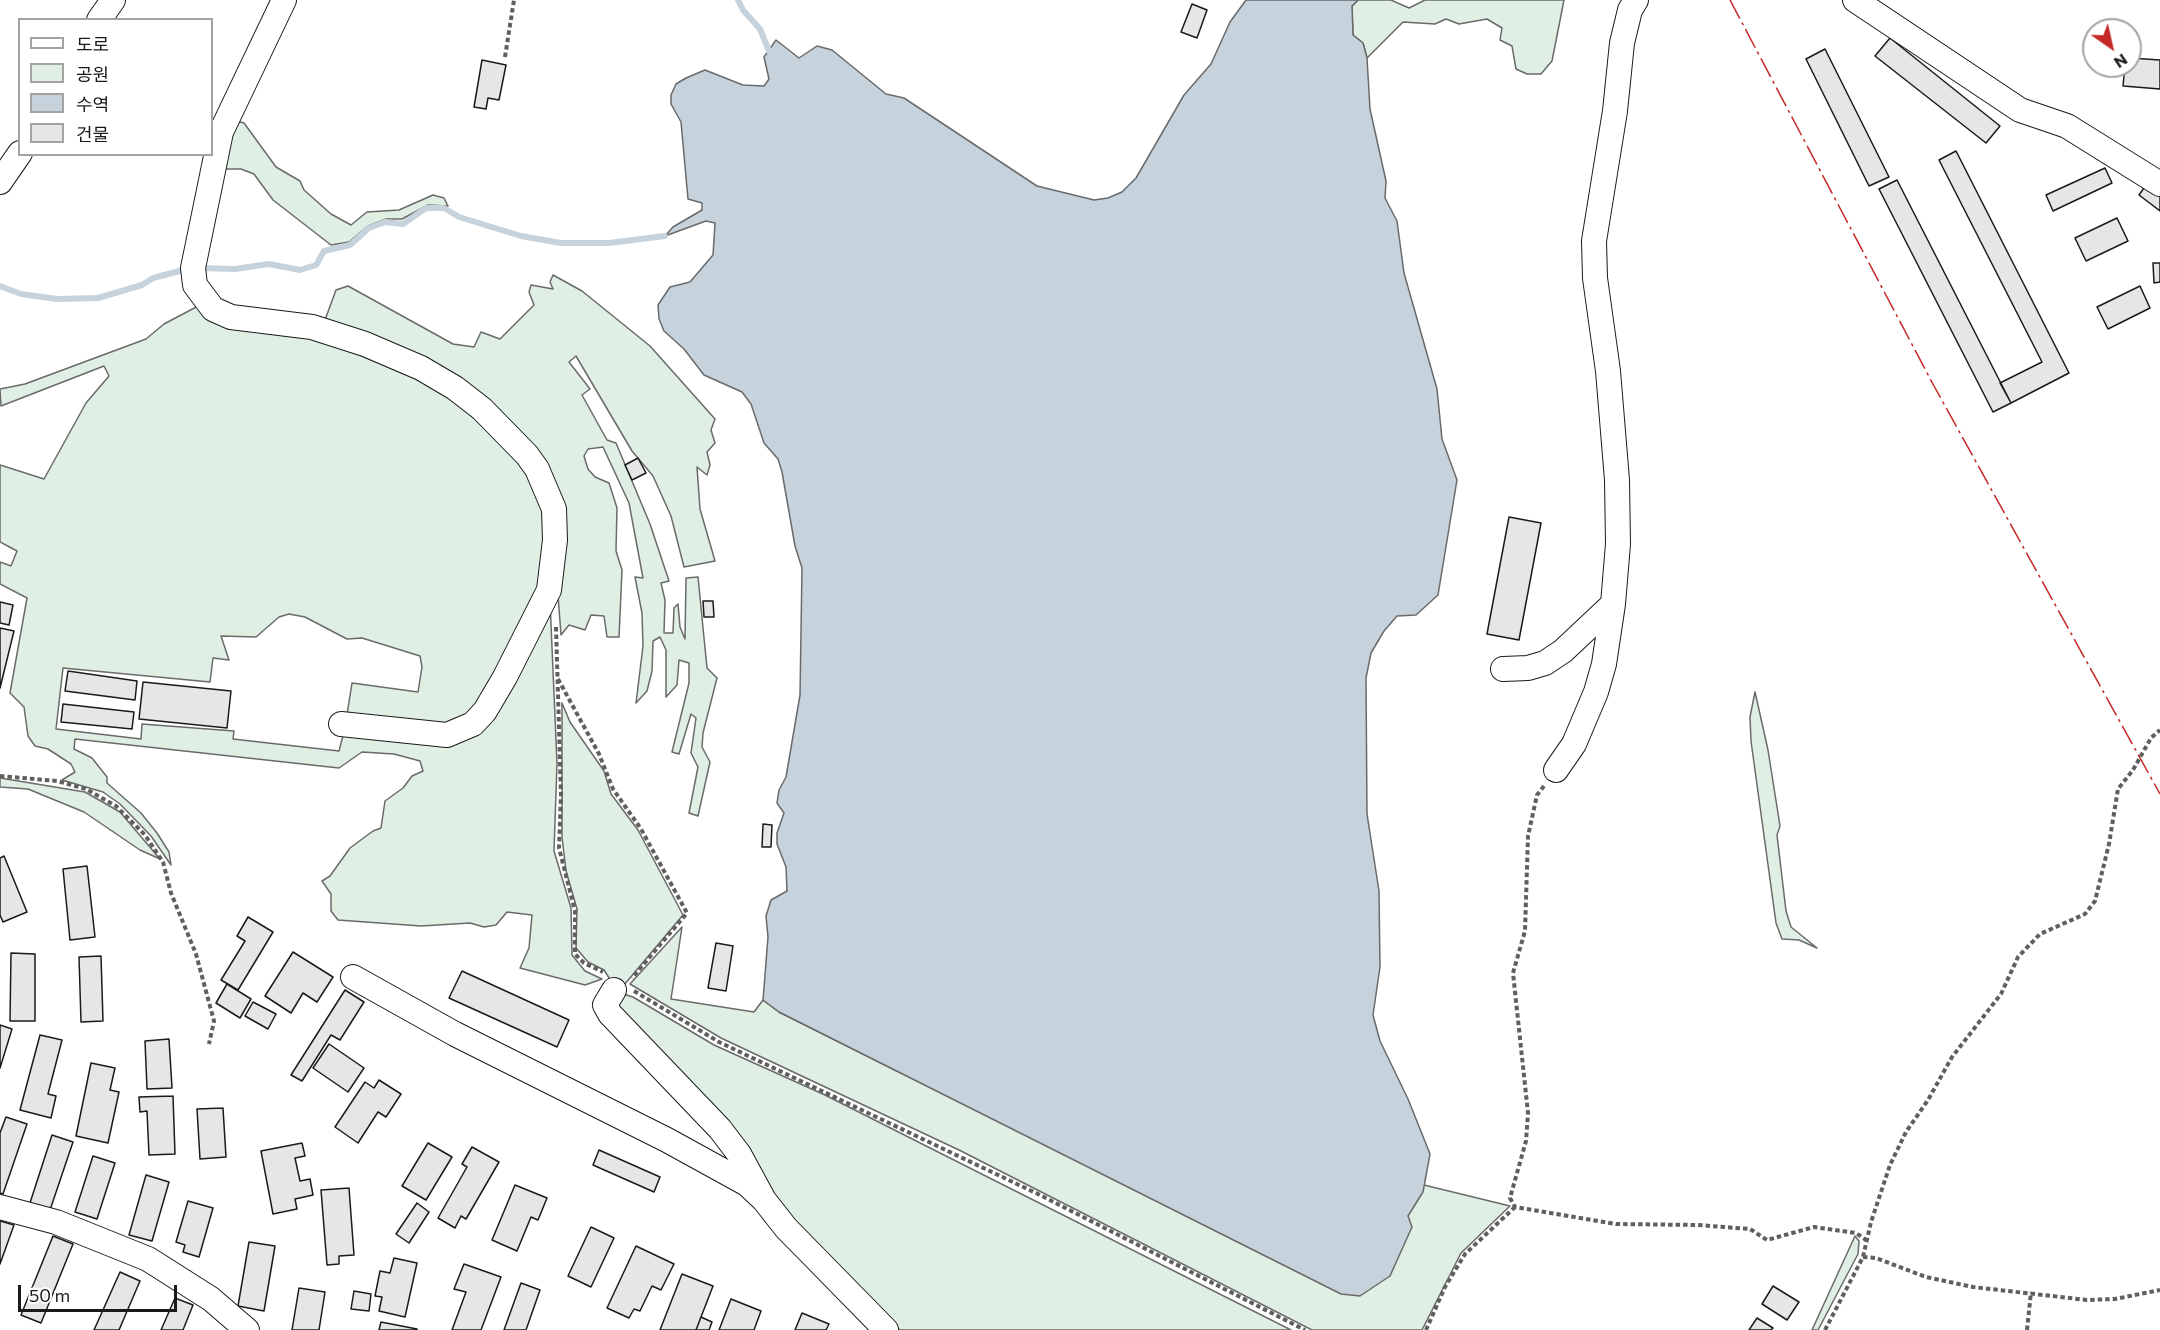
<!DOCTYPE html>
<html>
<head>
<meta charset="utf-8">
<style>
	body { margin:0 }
	#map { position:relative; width:2160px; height:1330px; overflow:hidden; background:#fff; font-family:Commissioner,"Noto Sans KR",sans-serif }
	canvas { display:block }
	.legend { position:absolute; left:18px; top:18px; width:195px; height:138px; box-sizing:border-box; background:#fff; border:2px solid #a3a3a3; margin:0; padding:8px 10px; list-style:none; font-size:18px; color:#1a1a1a }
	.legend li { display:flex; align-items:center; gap:12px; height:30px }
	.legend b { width:30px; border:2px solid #a3a3a3 }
	.north { position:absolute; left:2082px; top:18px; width:60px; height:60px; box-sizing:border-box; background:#fff; border:2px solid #a3a3a3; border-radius:50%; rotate:146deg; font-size:16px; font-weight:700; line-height:24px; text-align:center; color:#1a1a1a }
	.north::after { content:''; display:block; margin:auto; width:21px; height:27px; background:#c62828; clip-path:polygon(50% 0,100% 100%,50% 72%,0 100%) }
	.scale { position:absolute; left:18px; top:1285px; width:159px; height:27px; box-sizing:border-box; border:3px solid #1a1a1a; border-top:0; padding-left:8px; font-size:18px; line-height:21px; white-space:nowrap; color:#1a1a1a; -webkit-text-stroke:4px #fff; paint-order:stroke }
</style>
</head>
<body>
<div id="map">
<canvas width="2160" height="1330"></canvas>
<ul class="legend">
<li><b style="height:8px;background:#fff"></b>도로</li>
<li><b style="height:16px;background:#e0efe3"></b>공원</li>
<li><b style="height:16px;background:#c6d2dc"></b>수역</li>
<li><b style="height:16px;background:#e6e6e6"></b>건물</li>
</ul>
<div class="north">N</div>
<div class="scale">50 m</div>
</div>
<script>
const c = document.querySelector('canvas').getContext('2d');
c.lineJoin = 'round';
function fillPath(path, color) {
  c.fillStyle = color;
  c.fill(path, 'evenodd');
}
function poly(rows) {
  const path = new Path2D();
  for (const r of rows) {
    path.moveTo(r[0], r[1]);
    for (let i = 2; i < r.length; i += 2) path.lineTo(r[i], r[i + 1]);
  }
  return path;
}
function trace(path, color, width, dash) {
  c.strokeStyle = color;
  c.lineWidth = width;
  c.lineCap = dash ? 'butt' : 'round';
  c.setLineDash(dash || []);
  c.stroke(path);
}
const green = poly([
	[1358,0,1391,0,1409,8,1425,0,1564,0,1552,61,1541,74,1527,74,1516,69,1512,46,1500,40,1502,28,1487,19,1459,24,1446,19,1435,24,1403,22,1367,58,1363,43,1353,35,1352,6,1358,0],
	[236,121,244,123,276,167,300,181,304,190,331,214,351,225,367,212,399,210,433,195,444,198,448,206,428,205,402,219,386,219,368,226,349,242,331,245,273,200,254,174,241,169,224,169,236,121],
	[553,275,582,291,650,346,715,419,711,430,715,443,707,452,710,465,707,475,697,467,700,509,715,561,684,567,671,516,653,476,632,451,576,356,569,362,590,389,582,395,607,440,616,443,650,524,669,581,661,583,665,600,664,633,673,633,674,608,678,604,680,627,685,639,686,578,698,577,707,668,717,678,703,733,702,747,710,762,698,816,689,813,698,767,691,753,696,718,691,714,679,754,672,752,689,683,689,663,679,660,677,685,666,697,666,650,660,637,653,641,652,671,647,691,636,703,643,646,642,613,635,577,643,578,629,503,603,447,588,449,584,456,588,469,595,477,609,483,617,508,616,551,622,570,619,637,607,637,604,616,591,615,585,630,569,625,561,635,556,568,558,520,500,420,322,328,336,290,348,286,453,344,474,347,481,332,500,339,534,305,529,292,531,285,553,289,550,282,553,275],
	[202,304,230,319,304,336,348,350,435,387,484,417,527,468,544,506,548,547,536,603,522,640,483,707,457,727,443,730,346,721,352,683,418,692,422,667,420,656,362,638,347,639,305,617,289,614,279,617,256,637,221,636,229,660,213,658,210,682,63,668,56,729,141,739,142,724,234,731,233,739,339,751,345,728,454,741,474,732,483,724,534,636,550,601,557,763,554,851,571,908,572,955,585,971,602,979,585,985,520,968,529,948,532,915,507,912,496,925,484,927,470,923,421,926,338,920,331,911,331,894,322,881,330,876,350,848,373,831,381,828,385,801,403,788,412,776,423,771,420,761,394,754,362,752,339,768,75,739,74,749,92,758,107,777,107,783,141,813,157,833,169,852,171,865,151,836,120,804,103,792,62,780,75,772,71,764,48,749,35,746,28,736,24,707,10,693,27,598,0,584,0,562,11,566,17,551,0,542,0,465,44,479,86,403,109,376,104,366,1,406,0,389,25,384,146,339,164,324,202,304],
	[1755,692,1768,750,1780,826,1777,835,1786,911,1791,927,1817,948,1799,940,1782,939,1776,923,1751,741,1750,717,1755,692],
	[562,703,570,722,604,771,611,794,638,830,683,915,624,985,615,987,604,970,588,962,576,948,577,909,566,871,562,837,562,703],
	[0,778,85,792,120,812,160,859,140,850,84,812,28,789,0,787,0,778],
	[682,927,671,999,754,1012,763,1000,779,1012,901,1073,1390,1276,1407,1216,1424,1185,1510,1206,1461,1253,1422,1330,1312,1330,959,1150,721,1038,630,984,682,927],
	[623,994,633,997,714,1045,825,1095,1291,1330,900,1330,858,1296,626,1026,616,998,623,994],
	[1855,1236,1859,1241,1858,1254,1818,1330,1812,1330,1855,1236]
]);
const water = poly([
	[1246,0,1358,0,1352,6,1353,35,1363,43,1367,58,1370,109,1386,181,1385,198,1397,221,1404,273,1437,389,1442,439,1457,480,1438,595,1416,615,1397,616,1384,631,1371,653,1366,678,1367,814,1379,891,1380,967,1373,1015,1380,1041,1408,1099,1430,1154,1423,1192,1408,1216,1412,1227,1390,1276,1360,1296,1341,1294,779,1012,763,1000,768,937,766,916,771,900,787,891,786,867,777,844,777,833,784,813,777,803,779,790,786,777,800,695,802,568,795,546,782,472,778,459,764,443,751,404,742,392,704,375,684,349,664,331,659,319,658,305,670,287,690,282,713,255,715,223,706,221,665,236,673,227,702,210,702,203,688,199,681,122,671,104,671,95,676,84,686,78,705,70,743,85,764,86,769,79,764,57,776,40,799,58,817,46,832,50,886,94,904,98,1037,186,1094,200,1108,198,1122,192,1136,178,1184,95,1211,64,1230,22,1246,0]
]);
const stream = poly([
	[738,0,743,10,760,29,769,51],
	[197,268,235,269,269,264,300,270,316,265,324,251,350,245,369,228,385,222,403,224,426,208,444,208,459,217,521,236,561,243,609,243,665,236],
	[0,286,21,294,57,299,98,298,142,285,153,278,187,269]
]);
const building = poly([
	[1192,4,1207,10,1197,38,1181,32,1192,4],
	[1890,38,2000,126,1986,143,1875,56,1890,38],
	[1825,49,1889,177,1869,186,1806,59,1825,49],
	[2130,58,2160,60,2160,89,2123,86,2125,66,2130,66,2130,58],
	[482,60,506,65,499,100,488,98,486,109,474,107,482,60],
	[1956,151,2069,373,2011,403,2000,383,2042,362,1939,160,1956,151],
	[2105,168,2112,183,2053,211,2046,195,2105,168],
	[1897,180,2011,403,1993,412,1879,189,1897,180],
	[2146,185,2160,196,2160,211,2139,195,2146,185],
	[2117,218,2128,241,2086,261,2075,238,2117,218],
	[2153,263,2160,263,2160,282,2154,283,2153,263],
	[2140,286,2150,308,2108,329,2097,307,2140,286],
	[638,458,646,473,632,480,625,465,638,458],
	[1509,517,1541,523,1519,640,1487,634,1509,517],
	[703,601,713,601,714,617,704,617,703,601],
	[0,602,13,605,9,625,0,623,0,602],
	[0,628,14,631,0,688,0,628],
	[68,671,137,681,135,700,65,691,68,671],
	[143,682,231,691,227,728,139,719,143,682],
	[63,704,134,712,132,729,61,722,63,704],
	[763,824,772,825,771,847,762,847,763,824],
	[4,856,27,912,3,922,0,915,0,858,4,856],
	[87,866,95,937,70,940,63,869,87,866],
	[248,917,273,932,238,990,221,980,245,941,237,936,248,917],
	[716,943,733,946,726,991,708,988,716,943],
	[293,952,333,977,317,1002,303,993,291,1013,265,996,293,952],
	[11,953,35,954,35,1021,10,1021,11,953],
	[101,956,103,1021,81,1022,79,957,101,956],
	[462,971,569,1020,557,1047,449,998,462,971],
	[227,984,251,999,240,1018,216,1003,227,984],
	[345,990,364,1002,340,1040,331,1035,302,1081,291,1075,345,990],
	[253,1002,276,1014,268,1029,245,1016,253,1002],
	[0,1025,12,1029,0,1068,0,1025],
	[40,1035,62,1040,48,1094,56,1096,51,1118,20,1110,40,1035],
	[169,1039,172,1088,147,1089,145,1041,169,1039],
	[329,1044,364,1068,348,1092,313,1068,329,1044],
	[91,1063,115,1068,110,1090,119,1092,108,1143,76,1136,91,1063],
	[379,1080,401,1094,386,1117,378,1112,358,1143,335,1127,365,1082,374,1088,379,1080],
	[173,1096,175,1154,149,1155,147,1111,140,1112,139,1097,173,1096],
	[223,1108,226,1157,200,1159,197,1109,223,1108],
	[6,1117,27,1124,3,1194,0,1193,0,1133,6,1117],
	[52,1135,73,1142,49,1213,29,1206,52,1135],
	[302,1143,305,1156,295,1158,300,1181,310,1179,313,1195,295,1199,297,1209,273,1214,261,1151,302,1143],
	[428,1143,452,1157,426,1200,402,1186,428,1143],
	[472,1147,499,1162,466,1219,461,1216,455,1228,438,1218,467,1167,462,1164,472,1147],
	[599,1150,660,1177,654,1192,593,1165,599,1150],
	[93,1156,115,1163,97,1219,75,1212,93,1156],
	[146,1175,169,1182,152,1241,129,1235,146,1175],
	[515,1185,547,1198,538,1220,531,1217,517,1251,492,1240,515,1185],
	[349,1188,354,1255,339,1256,339,1264,327,1265,321,1190,349,1188],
	[188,1201,213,1208,199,1257,183,1252,185,1245,176,1242,188,1201],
	[417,1203,429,1212,409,1243,396,1234,417,1203],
	[0,1221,14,1225,0,1264,0,1221],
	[591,1227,614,1238,591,1287,568,1276,591,1227],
	[53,1236,73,1244,41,1323,21,1315,53,1236],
	[249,1242,275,1246,264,1311,238,1306,249,1242],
	[636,1246,674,1264,661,1290,652,1286,640,1311,634,1309,629,1318,607,1308,636,1246],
	[394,1258,417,1263,405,1317,379,1311,382,1297,375,1296,380,1271,390,1273,394,1258],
	[464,1264,501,1277,481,1330,452,1330,466,1292,454,1289,464,1264],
	[120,1272,140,1281,119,1330,94,1330,120,1272],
	[682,1274,713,1286,696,1330,660,1330,682,1274],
	[521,1283,540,1290,526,1330,504,1330,521,1283],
	[1773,1286,1799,1302,1787,1320,1762,1304,1773,1286],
	[299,1288,325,1292,319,1330,292,1330,299,1288],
	[354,1291,371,1294,369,1311,351,1309,354,1291],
	[175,1298,193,1305,183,1330,161,1330,175,1298],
	[731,1299,761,1311,754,1330,719,1330,731,1299],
	[802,1313,829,1324,826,1330,795,1330,802,1313],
	[701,1317,712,1322,709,1330,696,1330,701,1317],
	[1757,1318,1773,1328,1771,1330,1749,1330,1757,1318],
	[381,1322,417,1329,417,1330,379,1330,381,1322]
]);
const path = poly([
	[505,57,514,0],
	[556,627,561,795,559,848,575,911,575,954,584,963,603,972],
	[558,679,599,754,613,789,641,829,687,913,632,978],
	[0,776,57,781,86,789,116,806,145,835,163,862,171,893,196,954,214,1021,209,1044],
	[1544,786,1537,795,1528,836,1525,931,1513,973,1528,1113,1526,1141,1510,1198,1515,1207,1616,1224,1698,1225,1750,1229,1767,1240,1814,1227,1856,1233,1866,1240],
	[634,991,719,1042,1038,1194,1305,1330],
	[1863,1257,1876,1258,1926,1277,1973,1287,2087,1300,2115,1299,2160,1290],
	[1426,1330,1445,1287,1465,1254,1515,1207],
	[1825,1330,1863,1257,1871,1222,1890,1165,1906,1132,1928,1100,1952,1057,2001,994,2018,957,2040,934,2085,914,2095,901,2109,844,2118,789,2133,770,2151,738,2160,730],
	[2027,1330,2031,1292]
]);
const minor = poly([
	[284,0,221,132,193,268,195,285,213,309,231,317,312,327,365,344,421,368,455,388,482,409,527,455,537,469,554,509,555,540,549,590,505,677,485,711,473,724,447,735,341,724],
	[1855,0,2020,110,2067,126,2160,184],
	[99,20,113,0],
	[0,182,20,153],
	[1503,669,1528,668,1545,663,1563,651,1613,604],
	[1556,770,1574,744,1596,692,1604,664,1613,604,1618,544,1617,480,1608,371,1595,278,1594,241,1615,111,1622,43,1630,10,1636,0],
	[353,977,455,1034,667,1140,747,1184,764,1200],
	[614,990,605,1005,610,1014,720,1129,739,1154,764,1200,786,1228,886,1330],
	[0,1207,56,1222,148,1259,211,1299,247,1330]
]);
const power = poly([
	[1730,0,1934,386,2160,794]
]);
fillPath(green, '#e0efe3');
trace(green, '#6a6a6a', 1.5);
fillPath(water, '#c6d2dc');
trace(water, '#6a6a6a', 1.5);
trace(stream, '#c6d2dc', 6);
fillPath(building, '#e6e6e6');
trace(building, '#1a1a1a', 1.5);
trace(minor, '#1a1a1a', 26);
trace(path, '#5f5f5f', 4, [4.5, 3]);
trace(minor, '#fff', 24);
trace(power, '#c62828', 1.5, [21, 4.5, 3, 4.5]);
</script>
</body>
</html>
